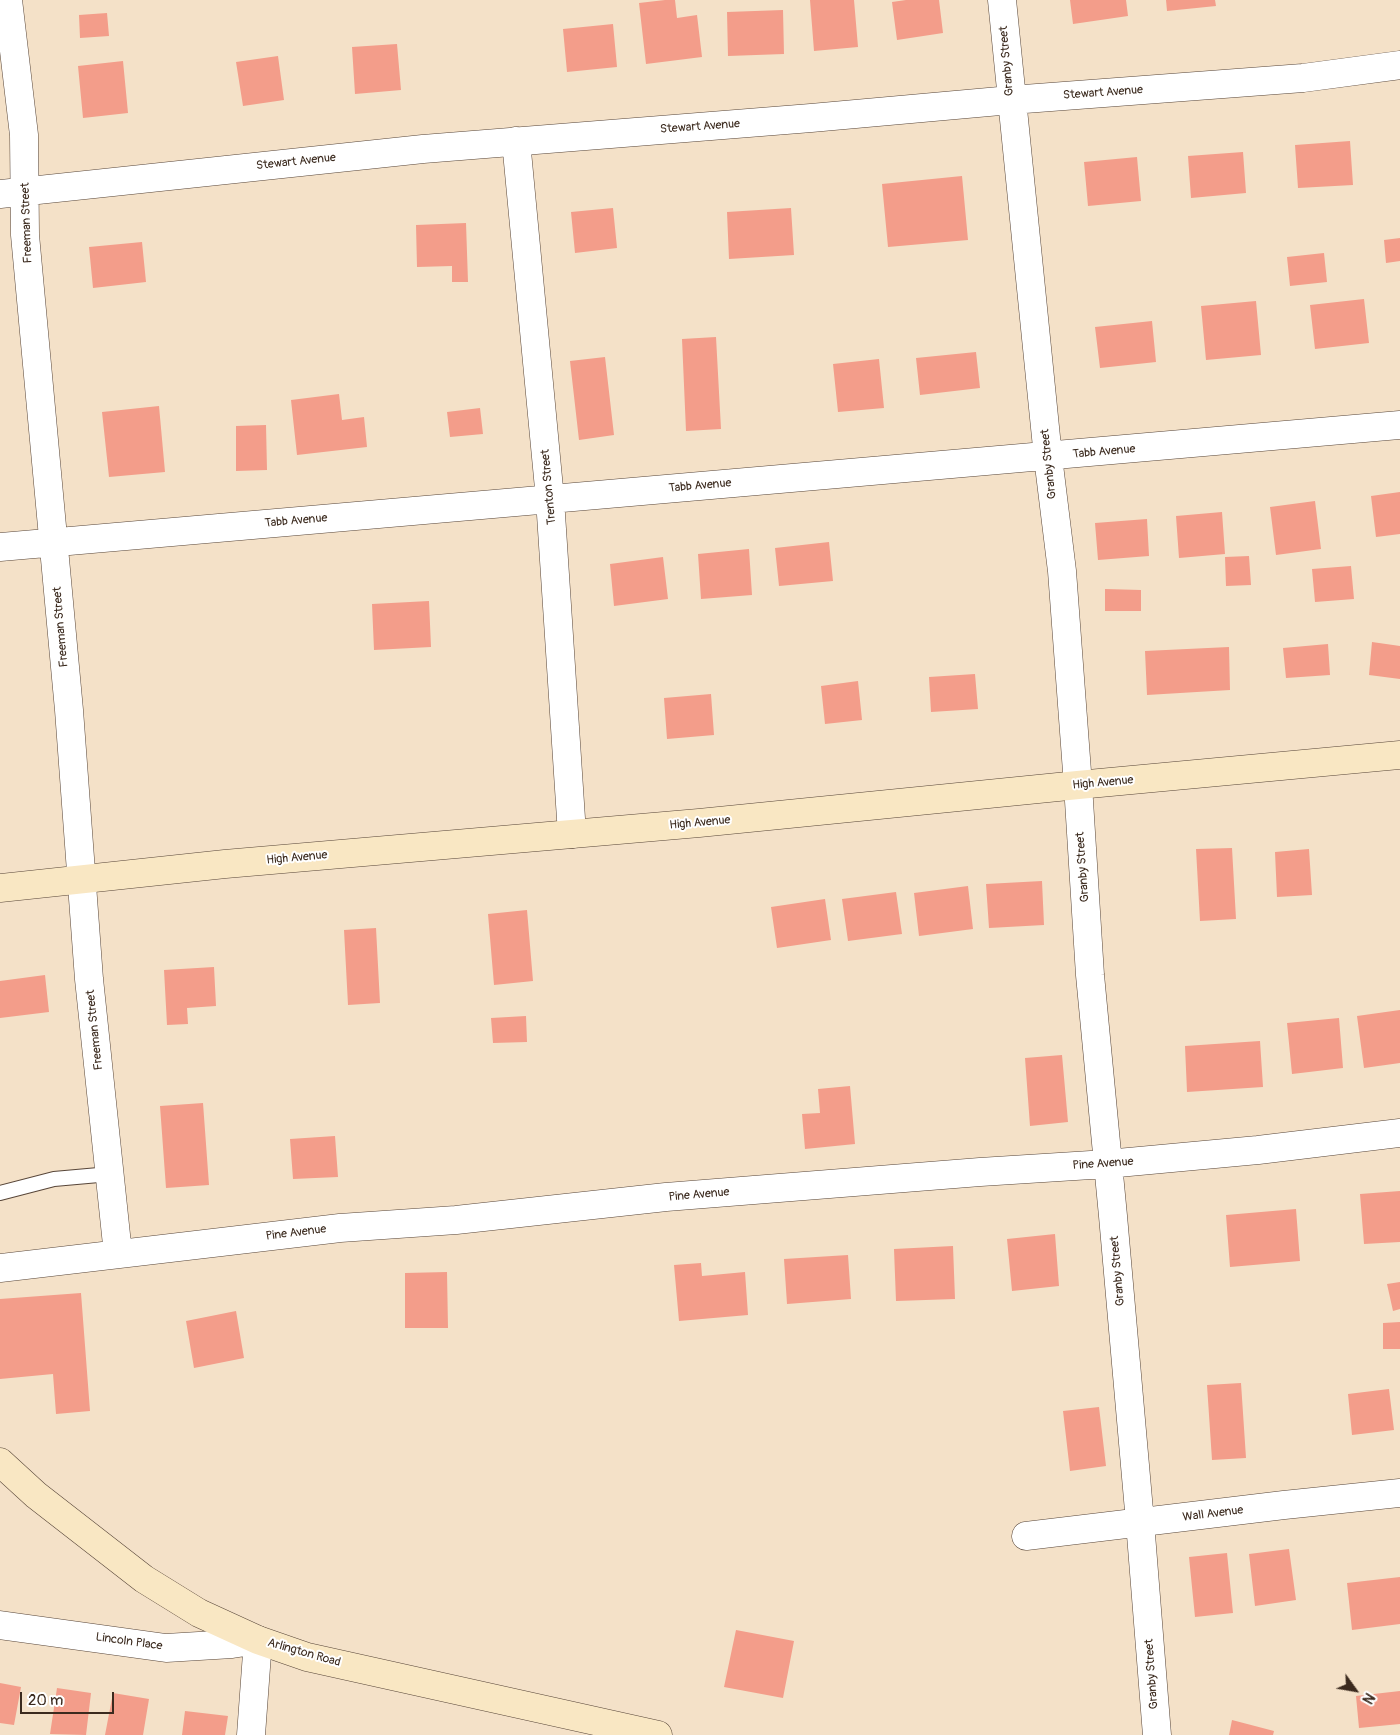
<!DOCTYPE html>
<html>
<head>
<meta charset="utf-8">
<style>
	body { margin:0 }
	#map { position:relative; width:1400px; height:1735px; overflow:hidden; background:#f4e1c8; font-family:Pangolin,sans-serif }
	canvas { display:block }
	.north { position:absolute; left:1330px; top:1665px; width:50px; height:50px; -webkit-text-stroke:4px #fff; paint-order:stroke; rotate:122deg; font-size:14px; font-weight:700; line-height:20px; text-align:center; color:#3b2a1e }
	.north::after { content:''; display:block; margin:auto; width:18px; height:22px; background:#3b2a1e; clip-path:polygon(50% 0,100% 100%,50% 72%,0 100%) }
	.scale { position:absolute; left:20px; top:1692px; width:94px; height:22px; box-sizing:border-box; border:2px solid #3b2a1e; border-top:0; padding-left:6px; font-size:15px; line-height:18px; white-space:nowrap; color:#3b2a1e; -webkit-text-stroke:4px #fff; paint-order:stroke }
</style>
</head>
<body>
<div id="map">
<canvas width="1400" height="1735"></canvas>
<div class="north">N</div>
<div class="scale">20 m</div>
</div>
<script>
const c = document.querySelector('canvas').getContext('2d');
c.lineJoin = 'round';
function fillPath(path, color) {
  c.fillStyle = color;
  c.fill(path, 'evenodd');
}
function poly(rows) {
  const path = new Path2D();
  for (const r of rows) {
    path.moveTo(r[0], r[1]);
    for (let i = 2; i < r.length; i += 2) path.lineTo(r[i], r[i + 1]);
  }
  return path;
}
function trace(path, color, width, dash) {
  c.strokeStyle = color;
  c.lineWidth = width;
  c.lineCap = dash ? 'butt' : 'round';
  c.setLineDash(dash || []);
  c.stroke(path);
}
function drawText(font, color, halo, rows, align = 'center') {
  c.font = font + ' Pangolin,sans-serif';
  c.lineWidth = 4;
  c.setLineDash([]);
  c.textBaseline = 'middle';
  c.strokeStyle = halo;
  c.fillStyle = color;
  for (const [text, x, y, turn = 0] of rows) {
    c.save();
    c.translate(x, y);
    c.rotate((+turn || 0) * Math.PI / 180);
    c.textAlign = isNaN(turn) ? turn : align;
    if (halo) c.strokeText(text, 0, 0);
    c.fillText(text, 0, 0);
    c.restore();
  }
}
const building = poly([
	[665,0,675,0,677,18,697,15,702,57,646,64,639,3],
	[810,0,854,0,858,47,814,51],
	[906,0,939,0,943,33,897,40,892,2],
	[1070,0,1126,0,1128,16,1073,24],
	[1166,0,1215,0,1216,6,1167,11],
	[783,10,784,54,728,56,727,12],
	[107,13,109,36,80,38,79,15],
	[613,24,617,67,567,72,563,29],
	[397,44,401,90,355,94,352,47],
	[278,56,284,100,243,106,236,62],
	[123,61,128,113,83,118,78,66],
	[1350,141,1353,185,1298,188,1295,145],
	[1243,152,1246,193,1191,198,1188,156],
	[1137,157,1141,201,1088,206,1084,162],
	[962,176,968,240,888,247,882,184],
	[613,208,617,248,575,253,571,212],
	[791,208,794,255,729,259,727,212],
	[466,223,468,282,452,282,452,266,417,267,416,225],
	[1400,238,1400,261,1386,263,1384,240],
	[142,242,146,282,93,288,89,247],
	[1324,253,1327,282,1290,286,1287,257],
	[1364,299,1369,343,1315,349,1310,305],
	[1256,301,1261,355,1206,360,1201,306],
	[1152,321,1156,362,1100,368,1095,327],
	[716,337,721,429,686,431,682,339],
	[976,352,980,388,920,395,916,358],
	[605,357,614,435,579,440,570,361],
	[879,359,884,408,838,412,833,364],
	[339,394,342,420,364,417,367,447,297,455,291,400],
	[159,406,165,472,109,477,102,412],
	[480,408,483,434,450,437,447,412],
	[266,425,267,470,236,471,236,426],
	[1400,492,1400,534,1376,537,1371,496],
	[1315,501,1321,549,1276,555,1270,507],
	[1222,512,1225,554,1179,558,1176,516],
	[1147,519,1149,556,1098,560,1095,523],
	[829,542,833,581,779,586,775,548],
	[749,549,752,595,701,599,698,554],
	[1249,556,1251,585,1226,586,1225,557],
	[663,557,668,599,614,606,610,564],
	[1351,566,1354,599,1315,602,1312,569],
	[1105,589,1141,590,1141,611,1105,611],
	[429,601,431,647,374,650,372,604],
	[1372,642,1400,646,1400,679,1369,675],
	[1328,644,1330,675,1286,678,1283,648],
	[1229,647,1230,690,1147,695,1145,651],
	[975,674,978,709,931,712,929,677],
	[858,681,862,720,825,724,821,686],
	[711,694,714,735,667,739,664,698],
	[1232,848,1236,919,1200,921,1196,849],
	[1309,849,1312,895,1277,897,1275,852],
	[1042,881,1044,925,989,928,986,884],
	[968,886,973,929,919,936,914,893],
	[896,892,902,934,848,941,842,899],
	[825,899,831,940,777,948,771,907],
	[527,910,533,981,494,985,488,914],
	[376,928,380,1003,348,1005,344,930],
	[214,967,216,1006,187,1008,188,1024,167,1025,164,970],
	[45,975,49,1012,0,1018,0,981],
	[1400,1010,1400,1063,1364,1068,1357,1016],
	[526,1016,527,1042,493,1043,491,1018],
	[1339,1018,1343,1068,1292,1074,1287,1023],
	[1260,1041,1263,1087,1187,1092,1185,1046],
	[1062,1055,1068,1122,1030,1126,1025,1058],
	[850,1086,855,1144,805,1149,802,1114,820,1113,818,1089],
	[203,1103,209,1185,166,1188,160,1106],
	[335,1136,338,1177,293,1179,290,1139],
	[1400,1191,1400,1242,1364,1244,1360,1194],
	[1296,1209,1300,1261,1230,1267,1226,1215],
	[1055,1234,1059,1286,1012,1291,1007,1239],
	[953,1246,955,1299,896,1301,894,1249],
	[848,1255,851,1299,787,1304,784,1259],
	[701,1263,702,1276,745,1272,748,1315,679,1321,674,1265],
	[447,1272,448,1328,405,1328,405,1273],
	[1400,1282,1400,1309,1393,1311,1387,1284],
	[81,1293,90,1411,56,1414,53,1374,0,1379,0,1299],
	[236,1311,244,1358,194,1368,186,1321],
	[1400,1322,1400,1349,1383,1349,1383,1323],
	[1241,1383,1246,1458,1212,1460,1207,1385],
	[1389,1389,1394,1430,1352,1435,1348,1394],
	[1099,1407,1106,1466,1070,1471,1063,1411],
	[1289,1549,1296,1600,1255,1606,1249,1554],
	[1227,1553,1233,1613,1195,1617,1189,1557],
	[1400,1577,1400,1624,1352,1630,1347,1583],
	[736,1630,794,1641,783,1698,724,1687],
	[0,1683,21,1687,14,1725,0,1723],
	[57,1688,91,1693,86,1735,50,1734],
	[1400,1691,1400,1724,1359,1728,1356,1696],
	[113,1693,149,1699,143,1735,105,1735],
	[185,1711,228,1716,225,1735,182,1735],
	[1232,1720,1274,1731,1273,1735,1229,1735]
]);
const lane = poly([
	[0,1193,54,1179,110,1174]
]);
const street = poly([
	[8,0,24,135,25,235,69,710,89,979,118,1254],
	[1002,0,1048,457,1062,571,1078,785,1090,975,1113,1216,1140,1522,1157,1735],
	[516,141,550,499,572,834],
	[0,194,423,149,811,118,1011,100,1303,78,1400,65],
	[0,547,1400,425],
	[0,1268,340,1228,456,1220,666,1197,980,1172,1107,1164,1258,1150,1400,1133],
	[1026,1536,1284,1505,1400,1493],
	[0,1625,166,1648,232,1644,258,1640,251,1735]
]);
const secondary = poly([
	[0,888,225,864,699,823,1078,785,1400,755],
	[0,1462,36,1495,144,1579,199,1613,258,1640,307,1657,658,1735]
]);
const streetNames = [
	["Granby Street",1007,61,-95],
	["Stewart Avenue",1103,93,-4],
	["Stewart Avenue",700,127,-4],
	["Stewart Avenue",296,162,-6],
	["Freeman Street",27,223,-92],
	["Tabb Avenue",1104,452,-5],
	["Granby Street",1049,464,-96],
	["Tabb Avenue",700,486,-5],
	["Trenton Street",549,487,-95],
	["Tabb Avenue",296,521,-5],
	["Freeman Street",61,627,-95],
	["High Avenue",1103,783,-5],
	["High Avenue",700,823,-5],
	["High Avenue",297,858,-5],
	["Granby Street",1083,867,-94],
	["Freeman Street",95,1030,-96],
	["Pine Avenue",1103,1164,-4],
	["Pine Avenue",699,1195,-5],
	["Pine Avenue",296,1233,-7],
	["Granby Street",1118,1271,-95],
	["Wall Avenue",1213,1514,-7],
	["Lincoln Place",129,1642,8],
	["Arlington Road",304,1653,16],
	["Granby Street",1152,1674,-94]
];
fillPath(building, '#f39d8a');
trace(lane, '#574538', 16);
trace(street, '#574538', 29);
trace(secondary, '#574538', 29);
trace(lane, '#fff', 14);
trace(street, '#fff', 28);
trace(secondary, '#f9e7c3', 28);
drawText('12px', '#3b2a1e', '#fff', streetNames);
</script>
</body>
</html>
